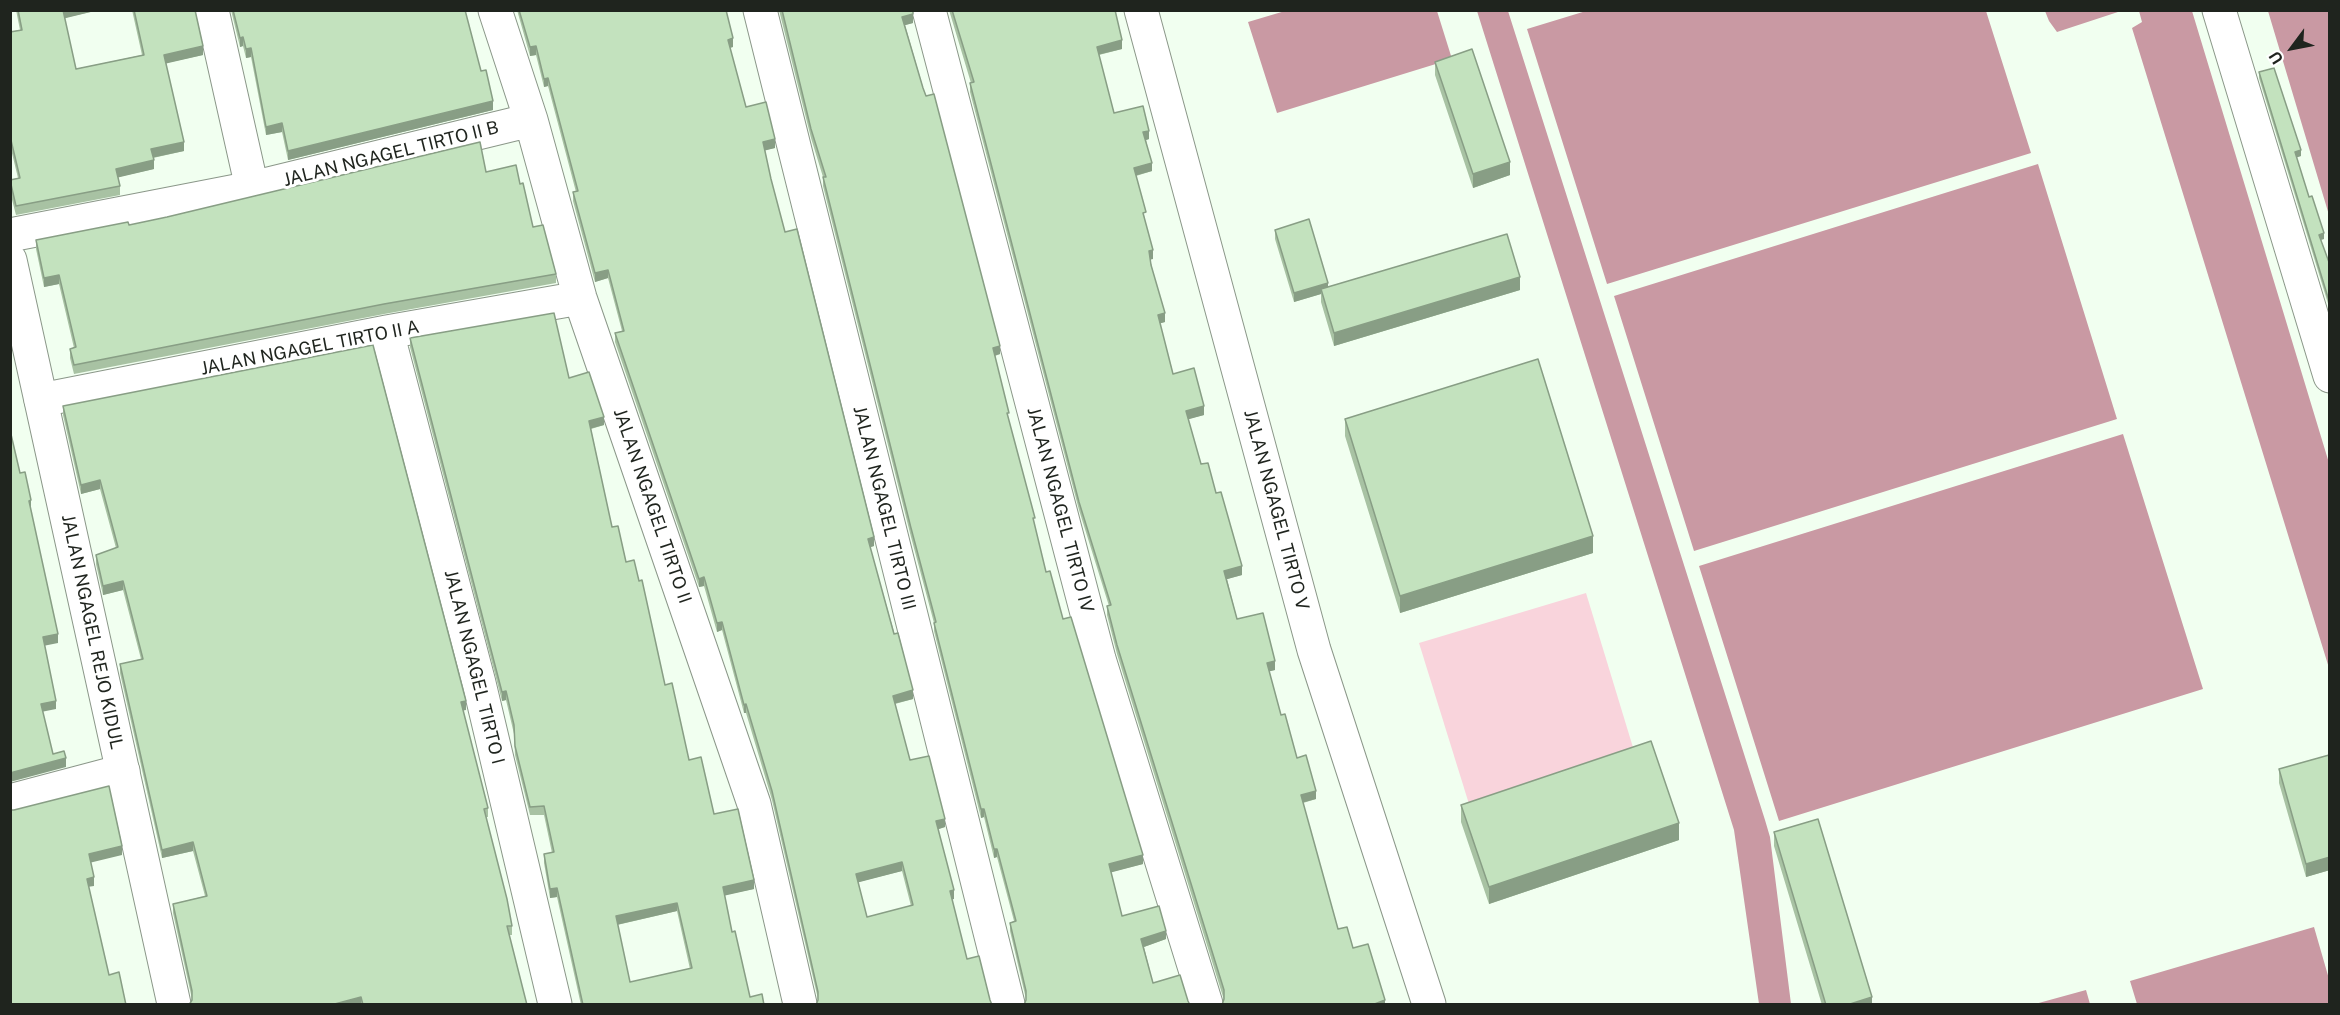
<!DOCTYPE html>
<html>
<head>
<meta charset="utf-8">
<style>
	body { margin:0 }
	#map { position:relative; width:2340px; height:1015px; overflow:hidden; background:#f1fff0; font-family:"Public Sans",sans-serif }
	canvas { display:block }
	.frame { position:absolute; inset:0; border:12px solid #1f241e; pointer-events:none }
	.north { position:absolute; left:2262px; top:18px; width:60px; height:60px; -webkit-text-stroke:4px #fff; paint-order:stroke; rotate:238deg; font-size:16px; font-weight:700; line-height:24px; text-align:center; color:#1f241e }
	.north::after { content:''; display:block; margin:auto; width:21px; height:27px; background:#1f241e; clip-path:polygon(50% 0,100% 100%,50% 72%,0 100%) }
</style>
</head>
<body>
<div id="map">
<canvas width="2340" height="1015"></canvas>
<div class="frame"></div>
<div class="north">U</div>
</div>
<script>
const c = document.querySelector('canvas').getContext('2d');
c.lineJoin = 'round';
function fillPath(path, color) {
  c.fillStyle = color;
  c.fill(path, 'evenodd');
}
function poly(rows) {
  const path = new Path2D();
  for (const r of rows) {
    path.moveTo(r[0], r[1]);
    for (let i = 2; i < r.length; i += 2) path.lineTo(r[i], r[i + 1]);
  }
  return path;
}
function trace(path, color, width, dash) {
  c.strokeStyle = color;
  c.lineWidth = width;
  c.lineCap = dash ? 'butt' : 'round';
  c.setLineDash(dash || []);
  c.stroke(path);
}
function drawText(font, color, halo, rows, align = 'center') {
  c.font = font + ' "Public Sans",sans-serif';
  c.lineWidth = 6;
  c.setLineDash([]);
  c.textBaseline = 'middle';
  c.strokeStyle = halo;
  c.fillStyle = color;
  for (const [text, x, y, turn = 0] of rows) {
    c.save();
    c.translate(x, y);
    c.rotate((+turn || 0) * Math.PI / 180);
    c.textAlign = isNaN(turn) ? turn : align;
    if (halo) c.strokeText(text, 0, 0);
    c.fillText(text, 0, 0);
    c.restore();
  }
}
const green = poly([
	[1586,593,1635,754,1469,804,1419,643]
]);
const water = poly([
	[1285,11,1437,11,1452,59,1277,113,1248,22],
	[1477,11,1508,11,1765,820,1770,837,1791,1004,1759,1004,1734,830],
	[1586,11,1986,11,2031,153,1607,284,1527,29],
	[2045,11,2045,10,2121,11,2057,32,2049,21],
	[2139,11,2192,11,2329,463,2329,668,2132,28,2142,22],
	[2268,11,2329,11,2329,215],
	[2038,164,2117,419,1694,551,1614,296],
	[2123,434,2203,689,1779,821,1699,566],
	[2314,927,2329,979,2329,1004,2137,1004,2130,981],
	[2086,990,2090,1004,2035,1004]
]);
const street = poly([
	[212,10,252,188],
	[495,10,531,120,580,298,754,804,800,1004],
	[760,10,1008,1004],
	[929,10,1099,659,1206,1004],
	[1141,10,1314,650,1429,1004],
	[2219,10,2330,376],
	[10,235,252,188,531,120],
	[387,332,479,683,555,1004],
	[41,400,387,332,580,298],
	[10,801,123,771]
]);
const secondary = poly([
	[10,260,174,1004]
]);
const wall = poly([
	[16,10,99,10,64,18,76,69,142,55,132,10,195,10,203,55,166,63,184,151,153,158,154,169,118,177,120,186,120,195,16,215,10,192,10,180,18,178,10,145,10,32,20,30],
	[231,10,465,10,481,71,493,110,288,160,282,132,266,135,251,57,246,58,243,46,240,47],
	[517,10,726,10,733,47,730,48,746,107,775,148,765,150,771,179,785,232,874,546,870,547,913,699,895,704,910,760,945,827,938,829,954,899,952,899,818,999,772,800,746,713,744,713,722,630,717,632,704,586,699,587,615,342,615,333,622,331,608,278,595,282,573,201,573,192,576,192,548,86,544,87,536,55,530,56],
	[902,871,911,906,867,917,858,882],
	[779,10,913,10,913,23,905,25,1000,354,995,356,1009,421,1046,572,1063,619,1143,864,1111,872,1122,916,1166,939,1144,947,1153,983,1188,1001,1026,999,1010,931,1010,923,1014,921,997,857,994,858,984,817,981,818,934,631,934,623,911,537,823,186,823,177,811,138],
	[949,10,1115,10,1122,49,1099,55,1114,113,1149,139,1146,140,1152,171,1136,176,1153,259,1150,259,1165,322,1160,323,1173,374,1204,415,1188,419,1201,464,1216,493,1242,575,1227,579,1237,619,1275,670,1269,671,1281,715,1297,758,1316,799,1303,803,1338,929,1353,948,1385,1005,1224,1000,1117,654,1107,615,1107,606,1109,606,1079,510,970,92,970,83,971,83],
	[1435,62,1510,175,1473,188,1435,75],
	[2259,72,2301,156,2296,157,2309,197,2324,239,2321,240,2330,265,2330,310,2259,78],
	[486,172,520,184,533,227,556,274,556,283,384,314,74,374,70,358,70,349,74,348,59,284,44,287,36,249,36,240,129,225],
	[1275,230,1328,287,1520,290,1334,346,1321,302,1321,294,1294,302,1275,239],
	[410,338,569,378,604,425,591,429,612,527,626,562,689,760,714,814,754,889,724,895,732,932,750,997,764,1005,581,1005,557,897,550,898,544,863,544,854,552,853,544,815,530,815,515,755,514,734,506,700,502,701,410,347],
	[677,911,690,969,630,982,617,925],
	[63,406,466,710,463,710,488,808,488,817,486,817,512,926,512,935,509,935,527,1005,189,1005,192,999,173,913,173,904,205,896,193,851,162,858,120,673,120,664,141,659,123,590,103,595,96,564,96,555,116,548,100,489,81,494,63,415],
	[1345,419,1593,553,1400,613,1345,436],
	[2329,755,2330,870,2306,877,2279,783,2279,769],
	[1461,805,1679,840,1489,904,1461,822],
	[1774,832,1872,1005,1822,1005,1774,846]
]);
const shadedWall = poly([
	[62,10,99,10,62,19],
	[913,14,913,23,902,26,902,17],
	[243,37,243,46,240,47,240,38],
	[733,38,733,47,728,48,728,40],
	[1122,40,1122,49,1097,55,1097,47],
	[203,46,203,55,164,64,164,55],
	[536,46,536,55,530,56,530,47],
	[251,48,251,57,246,58,246,49],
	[548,78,548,86,544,87,544,79],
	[493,101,493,110,288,160,288,151],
	[282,123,282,132,266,135,266,127],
	[1149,131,1149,139,1143,141,1143,132],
	[775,139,775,148,763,151,763,142],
	[184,142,184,151,151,158,151,149],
	[2301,150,2301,156,2295,158,2295,152],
	[154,160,154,169,116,178,116,169],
	[1510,162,1510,175,1473,188,1473,174],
	[1152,163,1152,171,1134,176,1134,168],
	[2324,233,2324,239,2319,240,2319,235],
	[1153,250,1153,259,1149,260,1149,251],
	[608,270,608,278,595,282,595,273],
	[59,275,59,284,44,287,44,278],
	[1520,277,1520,290,1334,346,1334,333],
	[1328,283,1328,292,1321,289,1321,294,1294,302,1294,293],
	[1165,313,1165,322,1158,324,1158,315],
	[1000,346,1000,354,993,356,993,348],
	[1204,406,1204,415,1186,420,1186,411],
	[604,417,604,425,589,429,589,421],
	[100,480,100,489,81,494,81,485],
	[31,500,31,509,29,509,29,501],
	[1593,536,1593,553,1400,613,1400,596],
	[874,537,874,546,868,548,868,539],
	[1242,566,1242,575,1224,580,1224,571],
	[704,577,704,586,699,587,699,579],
	[123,581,123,590,103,595,103,586],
	[722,622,722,630,717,632,717,623],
	[58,634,58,643,43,646,43,637],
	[1275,661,1275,670,1267,672,1267,663],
	[913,690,913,699,893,704,893,696],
	[506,691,506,700,502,701,502,692],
	[56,701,56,709,41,712,41,704],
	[466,701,466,710,461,711,461,702],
	[746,704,746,713,744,713,744,705],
	[66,758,66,767,10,782,10,773],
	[1316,791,1316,799,1301,803,1301,795],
	[981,809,984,809,984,817,981,818],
	[945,819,945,827,936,830,936,821],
	[1679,823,1679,840,1489,904,1489,887],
	[193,842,193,851,162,858,162,850],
	[122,846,122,855,89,863,89,854],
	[994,849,997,849,997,857,994,858],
	[1143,855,1143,864,1109,873,1109,864],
	[2330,857,2330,870,2306,877,2306,864],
	[902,862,902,871,856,883,856,874],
	[94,877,94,886,87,887,87,879],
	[754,880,754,889,723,896,723,887],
	[557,888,557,897,550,898,550,889],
	[954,890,954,899,950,900,950,891],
	[677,903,677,911,616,925,616,916],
	[1166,931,1166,939,1141,948,1141,939],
	[361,997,361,1005,331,1005],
	[1872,997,1872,1005,1847,1005],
	[1385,1000,1385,1005,1372,1005]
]);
const building = poly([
	[18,10,63,10,76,69,144,55,134,10,195,10,203,46,164,55,184,142,151,149,154,160,116,169,120,186,16,206,10,180,20,178,10,136,10,32,22,30,18,10],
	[233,10,465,10,481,71,486,70,493,101,288,151,282,123,266,127,251,48,246,49,243,37,240,38,233,10],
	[519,10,726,10,733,38,728,40,746,107,766,102,775,139,763,142,771,179,785,232,797,229,874,537,868,539,894,634,898,633,913,690,893,696,910,760,929,756,945,819,936,821,954,890,950,891,967,959,979,956,990,1000,992,1005,816,1005,818,1000,818,992,772,791,746,704,744,705,722,622,717,623,704,577,699,579,615,333,624,331,608,270,595,273,573,192,578,191,548,78,544,79,536,46,530,47,519,10],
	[902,862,913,905,867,917,856,874,902,862],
	[782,10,913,10,913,14,902,17,923,88,926,96,934,94,1000,346,993,348,1009,413,1007,413,1035,518,1033,518,1046,572,1050,571,1063,619,1071,617,1143,855,1109,864,1122,916,1159,906,1166,931,1141,939,1153,983,1180,975,1188,1001,1190,1005,1024,1005,1026,1000,1026,991,1010,923,1016,921,997,849,994,849,984,809,981,809,934,623,936,622,911,528,823,177,826,177,811,129,782,10],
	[952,10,1115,10,1122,40,1097,47,1114,113,1143,106,1149,131,1143,132,1152,163,1134,168,1146,212,1143,213,1153,250,1149,251,1151,265,1165,313,1158,315,1173,374,1194,368,1204,406,1186,411,1201,464,1208,463,1216,493,1221,492,1242,566,1224,571,1237,619,1263,613,1275,661,1267,663,1281,715,1285,714,1297,758,1306,755,1316,791,1301,795,1338,929,1347,927,1353,948,1368,944,1385,1000,1372,1005,1222,1005,1224,999,1224,990,1117,645,1107,606,1111,605,1079,502,970,83,974,82,952,10],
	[1472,49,1510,162,1473,174,1435,62,1472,49],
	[2274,68,2301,150,2295,152,2309,197,2312,196,2324,233,2319,235,2330,265,2330,304,2259,72,2274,68],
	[480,142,486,172,516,165,520,184,523,183,533,227,543,225,556,274,384,304,74,365,70,349,76,347,59,275,44,278,36,240,128,222,129,225,167,217,480,142],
	[1309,219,1328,283,1294,293,1275,230,1309,219],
	[1507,234,1520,277,1334,333,1321,289,1507,234],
	[554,313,569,378,589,372,604,417,589,421,612,527,618,526,626,562,634,560,639,581,642,580,665,685,672,683,689,760,701,757,714,814,738,809,754,880,723,887,732,932,735,931,750,997,762,994,764,1005,583,1005,557,888,550,889,544,854,554,852,544,806,530,807,515,746,514,725,506,691,502,692,410,338,554,313],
	[677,903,692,968,630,982,616,916,677,903],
	[373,345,466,701,461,702,488,808,484,809,507,899,512,926,507,926,527,1005,363,1005,361,997,331,1005,189,1005,192,1000,192,991,173,904,207,896,193,842,162,850,120,664,143,659,123,581,103,586,96,555,118,547,100,480,81,485,63,406,373,345],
	[1538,359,1593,536,1400,596,1345,419,1538,359],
	[10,430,20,473,25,472,31,500,29,501,58,634,43,637,56,701,41,704,53,754,64,751,66,758,10,773,10,430],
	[1651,741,1679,823,1489,887,1461,805,1651,741],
	[2329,755,2330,857,2306,864,2279,769,2329,755],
	[109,786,122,846,89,854,94,877,87,879,109,975,119,972,126,1005,10,1005,10,810,14,810,109,786],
	[1818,819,1872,997,1847,1005,1826,1005,1774,832,1818,819]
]);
const streetNames = [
	["JALAN NGAGEL TIRTO II B",391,154,-14],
	["JALAN NGAGEL TIRTO II A",310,348,-11],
	["JALAN NGAGEL TIRTO II",652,506,71],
	["JALAN NGAGEL TIRTO III",884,508,76],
	["JALAN NGAGEL TIRTO IV",1060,510,75],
	["JALAN NGAGEL TIRTO V",1276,510,75],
	["JALAN NGAGEL REJO KIDUL",92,632,78],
	["JALAN NGAGEL TIRTO I",474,667,76]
];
fillPath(green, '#f9d4dc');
fillPath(water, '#c999a3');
trace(street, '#8b9789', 35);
trace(secondary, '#8b9789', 35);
trace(street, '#fff', 33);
trace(secondary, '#fff', 33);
fillPath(wall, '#a8c2a3');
fillPath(shadedWall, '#889e85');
fillPath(building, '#c3e2be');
trace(building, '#889e85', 1.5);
drawText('18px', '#1f241e', '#fff', streetNames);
</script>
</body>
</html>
